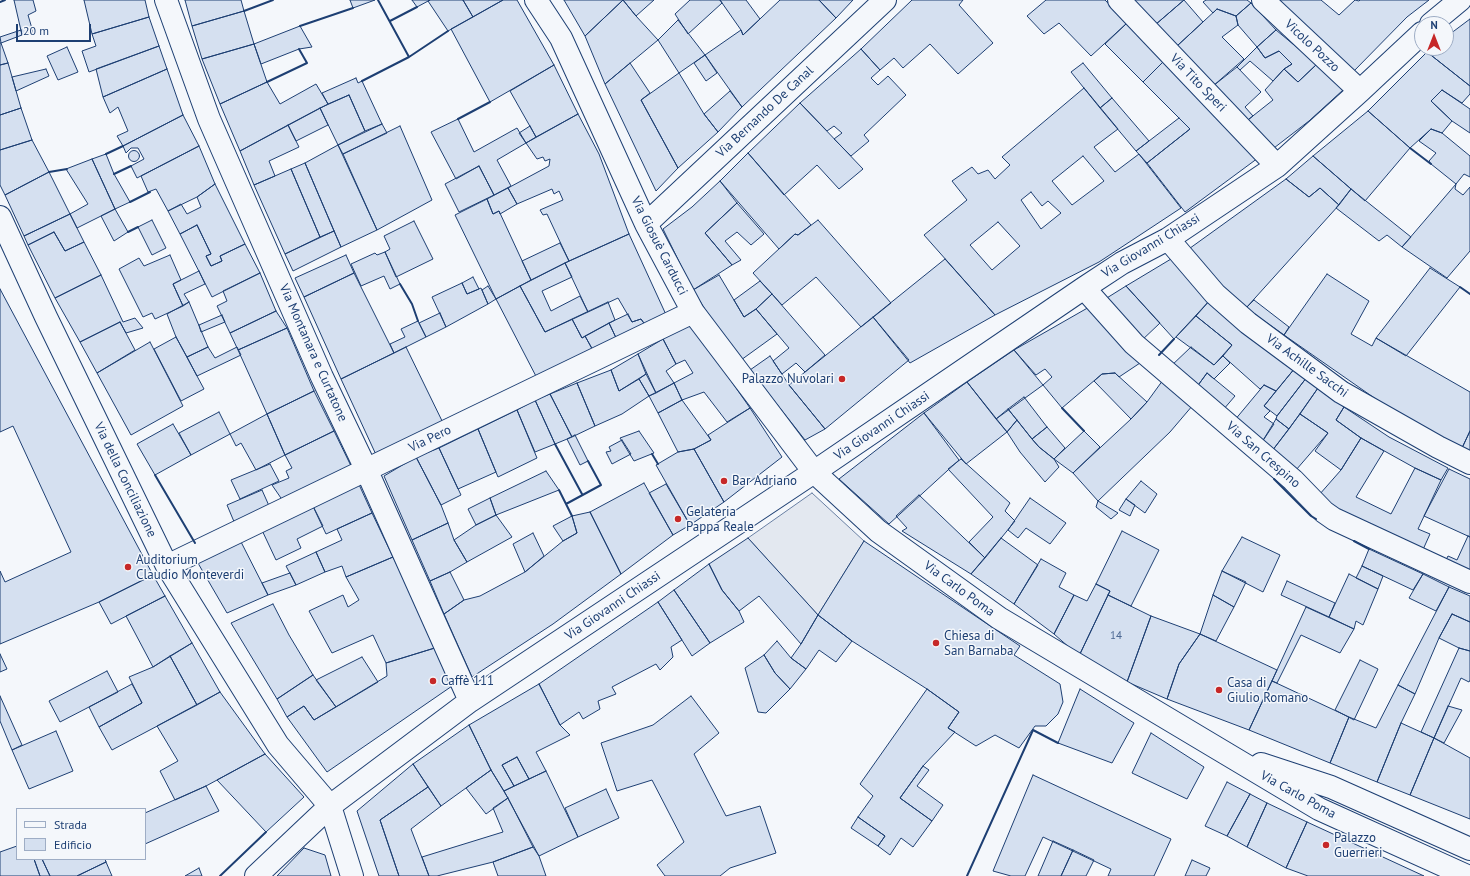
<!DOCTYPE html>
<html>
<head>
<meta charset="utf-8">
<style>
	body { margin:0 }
	#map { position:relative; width:1470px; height:876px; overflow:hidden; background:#f4f7fb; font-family:"PT Sans",sans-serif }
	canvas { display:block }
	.legend { position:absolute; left:16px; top:808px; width:130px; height:52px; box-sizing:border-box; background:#f4f7fb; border:1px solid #9eadc5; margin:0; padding:5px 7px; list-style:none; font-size:12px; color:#1d3f73 }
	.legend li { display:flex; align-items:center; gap:8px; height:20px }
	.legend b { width:20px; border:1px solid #9eadc5 }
	.north { position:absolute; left:1414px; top:16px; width:40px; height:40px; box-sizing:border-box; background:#f4f7fb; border:1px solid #9eadc5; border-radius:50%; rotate:0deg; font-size:11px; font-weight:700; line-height:16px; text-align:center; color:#1d3f73 }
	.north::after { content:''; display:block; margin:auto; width:14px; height:18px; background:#c62828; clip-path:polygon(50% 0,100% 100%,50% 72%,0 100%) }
	.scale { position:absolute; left:16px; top:24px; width:75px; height:18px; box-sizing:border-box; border:2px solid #1d3f73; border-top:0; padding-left:5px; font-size:12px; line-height:14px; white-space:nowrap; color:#1d3f73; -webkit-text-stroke:3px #f4f7fb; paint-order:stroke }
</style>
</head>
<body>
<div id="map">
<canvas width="1470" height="876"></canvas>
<ul class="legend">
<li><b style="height:5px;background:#f4f7fb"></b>Strada</li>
<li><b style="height:11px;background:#d5e0f0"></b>Edificio</li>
</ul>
<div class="north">N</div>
<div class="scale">20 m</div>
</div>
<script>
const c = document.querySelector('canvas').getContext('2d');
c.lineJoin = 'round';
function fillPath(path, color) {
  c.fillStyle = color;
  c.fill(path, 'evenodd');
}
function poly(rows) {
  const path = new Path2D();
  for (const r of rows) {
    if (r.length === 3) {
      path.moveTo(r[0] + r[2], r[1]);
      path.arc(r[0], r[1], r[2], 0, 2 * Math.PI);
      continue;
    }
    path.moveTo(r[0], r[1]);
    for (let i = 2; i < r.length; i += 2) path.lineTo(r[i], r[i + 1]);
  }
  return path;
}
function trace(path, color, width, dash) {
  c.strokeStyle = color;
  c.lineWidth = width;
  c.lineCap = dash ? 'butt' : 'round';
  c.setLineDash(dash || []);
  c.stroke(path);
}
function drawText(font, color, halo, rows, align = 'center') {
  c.font = font + ' "PT Sans",sans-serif';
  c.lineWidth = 3;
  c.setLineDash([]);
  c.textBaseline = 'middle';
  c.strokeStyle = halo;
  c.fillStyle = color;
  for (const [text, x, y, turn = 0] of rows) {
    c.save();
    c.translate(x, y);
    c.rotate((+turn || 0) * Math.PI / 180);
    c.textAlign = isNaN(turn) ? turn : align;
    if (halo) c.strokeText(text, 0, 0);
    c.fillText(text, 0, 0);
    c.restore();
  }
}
const parking = poly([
	[812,493,864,541,818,615,748,538,812,493]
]);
const building = poly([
	[14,0,33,0,36,11,28,15,33,32,22,35,14,0],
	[84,0,145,0,149,17,92,34,84,0],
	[185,0,241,0,244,11,192,26,185,0],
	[350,0,375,0,353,8,350,0],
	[412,0,430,0,417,7,412,0],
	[430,0,463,0,473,17,448,31,428,1,430,0],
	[463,0,503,0,473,17,463,0],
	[503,0,517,0,554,65,490,102,451,29,503,0],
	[564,0,623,0,585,36,564,0],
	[623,0,636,16,658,40,605,84,585,36,623,0],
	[623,0,654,0,636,16,623,0],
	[690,0,720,0,722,3,688,34,675,14,690,0],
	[720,0,746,0,760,19,743,35,741,30,720,0],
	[780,0,819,0,836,18,742,107,705,55,741,30,743,35,780,0],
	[819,0,853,0,836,18,819,0],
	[912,0,963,0,959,5,993,43,958,74,930,44,903,68,894,58,880,70,861,49,912,0],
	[1046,0,1105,0,1127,23,1091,56,1059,23,1044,34,1027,16,1046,0],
	[1131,0,1184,0,1155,25,1131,0],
	[1184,0,1203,22,1177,46,1155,25,1184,0],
	[1206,0,1247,0,1251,3,1236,16,1217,9,1213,13,1203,2,1206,0],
	[1275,0,1321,0,1339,15,1355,0,1359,1,1360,0,1429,0,1407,17,1352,73,1275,0],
	[1251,3,1276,30,1257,47,1238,25,1236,16,1251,3],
	[1217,9,1236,16,1238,25,1222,37,1244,59,1213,86,1177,46,1217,9],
	[244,11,254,44,202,59,192,26,244,11],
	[149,17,159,46,89,72,82,51,96,46,92,34,149,17],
	[1470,19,1470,86,1427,52,1432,48,1446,48,1446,37,1470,19],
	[678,20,705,55,679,73,658,40,678,20],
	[1127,23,1163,62,1143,82,1105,44,1127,23],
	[300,26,312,47,299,49,261,64,254,44,300,26],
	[21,30,22,35,1,43,0,37,21,30],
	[1276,30,1317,64,1298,82,1284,69,1292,64,1279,51,1265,58,1257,47,1276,30],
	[0,43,1,43,8,63,0,65,0,43],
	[254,44,267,82,220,104,202,59,254,44],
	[159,46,167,69,103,97,96,69,159,46],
	[67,47,78,72,58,80,47,56,67,47],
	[1257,47,1265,58,1279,51,1292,64,1284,69,1273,81,1250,61,1240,70,1237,67,1257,47],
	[861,49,880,70,871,78,878,85,888,76,906,95,864,135,869,141,851,156,834,139,842,133,834,126,827,131,800,103,861,49],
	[1427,52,1470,86,1470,94,1462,103,1442,90,1431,101,1452,121,1442,133,1431,129,1410,148,1368,111,1427,52],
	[705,55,717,73,706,81,694,63,705,55],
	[1163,62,1258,158,1185,212,1147,163,1190,129,1143,82,1163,62],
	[8,63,21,108,0,115,0,65,8,63],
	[630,63,650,93,641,100,678,168,656,191,605,84,630,63],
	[1083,63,1112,98,1100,108,1071,72,1083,63],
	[1317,64,1343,90,1309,121,1270,151,1244,123,1273,100,1265,90,1284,69,1298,82,1317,64],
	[554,65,578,114,536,137,510,91,554,65],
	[1237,67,1261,92,1245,107,1253,116,1244,123,1213,86,1237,67],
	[46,69,49,76,16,91,12,77,46,69],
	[167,69,183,115,123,146,117,136,128,131,118,107,110,113,103,97,167,69],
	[679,73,704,114,718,132,678,168,641,100,679,73],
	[356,78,358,83,362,81,382,124,365,131,349,95,328,104,322,93,356,78],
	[267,82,280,104,316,84,328,104,240,151,220,104,267,82],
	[1084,88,1118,129,1094,147,1115,172,1139,154,1181,208,1099,262,995,315,924,235,967,200,952,181,972,167,978,174,988,170,995,179,1010,165,1002,157,1084,88],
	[1083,156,1104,181,1072,205,1052,181,1083,156],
	[1031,192,1042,206,1048,201,1061,213,1041,229,1021,200,1031,192],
	[998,222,1020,246,992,270,970,245,998,222],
	[1442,90,1470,109,1470,133,1452,121,1431,101,1442,90],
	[730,91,742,107,718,132,704,114,730,91],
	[349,95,365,131,338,145,320,108,349,95],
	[1112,98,1149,141,1136,151,1100,108,1112,98],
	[800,103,863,169,839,189,817,165,784,195,748,153,800,103],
	[21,108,32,140,0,150,0,115,21,108],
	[320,108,328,125,296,141,288,125,320,108],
	[1368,111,1410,148,1365,201,1313,156,1368,111],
	[578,114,599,154,629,234,569,261,547,214,543,215,540,210,563,200,559,191,554,194,552,189,517,204,508,188,549,166,550,159,545,161,543,157,537,159,526,143,578,114],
	[183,115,199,146,137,178,131,166,144,159,138,148,131,148,126,153,123,146,183,115],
	[1179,118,1190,129,1147,163,1136,151,1179,118],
	[458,119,474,152,517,128,526,143,497,160,511,186,494,195,479,166,456,179,431,132,458,119],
	[382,124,387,133,343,154,338,145,382,124],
	[288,125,299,147,269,161,275,176,254,185,240,151,288,125],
	[400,126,432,200,377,230,343,154,400,126],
	[530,126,536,137,526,143,519,133,530,126],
	[1431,129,1442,133,1470,156,1470,177,1464,174,1456,184,1431,164,1429,161,1436,153,1419,141,1431,129],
	[32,140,49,172,5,195,0,185,0,150,32,140],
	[338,145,377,230,341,247,305,163,338,145],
	[199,146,215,184,197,197,168,211,156,189,148,192,141,176,199,146],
	[134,156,5.5],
	[748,153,811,225,798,235,795,234,779,249,720,181,748,153],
	[106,154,114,174,130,202,115,209,92,159,106,154],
	[1313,156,1351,189,1339,205,1320,188,1309,197,1286,179,1313,156],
	[92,159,115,209,77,228,70,214,88,204,66,169,92,159],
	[305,163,334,231,320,237,291,169,305,163],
	[479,166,494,195,459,212,445,184,479,166],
	[291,169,320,237,285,254,254,185,291,169],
	[49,172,70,214,24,236,5,195,49,172],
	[1286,179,1309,197,1320,188,1339,205,1246,308,1213,282,1186,251,1286,179],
	[720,181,737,203,705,233,732,265,693,290,663,229,692,207,720,181],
	[215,184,245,244,220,256,222,261,211,266,206,256,211,254,197,225,180,234,168,211,181,204,187,214,201,207,197,197,215,184],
	[1456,184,1455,189,1463,195,1470,187,1470,251,1447,278,1402,247,1456,184],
	[508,188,517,204,500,214,499,211,493,214,487,199,508,188],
	[1351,189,1411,237,1402,247,1387,235,1379,241,1336,208,1351,189],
	[487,199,493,214,499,211,531,280,496,299,455,215,487,199],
	[737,203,764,234,751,245,737,232,725,241,741,260,732,265,705,233,737,203],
	[115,209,128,232,114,241,101,216,115,209],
	[70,214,84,242,65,251,54,232,28,245,24,236,70,214],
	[152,220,166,248,152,255,138,227,152,220],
	[818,220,891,303,861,327,816,277,782,305,753,273,795,234,798,235,818,220],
	[414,221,433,259,396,277,385,252,390,249,384,236,414,221],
	[197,225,211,254,206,256,211,266,222,261,220,256,245,244,260,273,212,297,180,234,197,225],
	[334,231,341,247,293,271,285,254,334,231],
	[54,232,65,251,84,242,101,275,55,298,28,245,54,232],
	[629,234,668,319,648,329,641,319,632,322,618,298,588,312,565,263,629,234],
	[560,243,569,261,531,280,522,261,560,243],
	[385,252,400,284,390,289,384,276,361,286,351,264,375,253,377,255,385,252],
	[170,255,181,280,173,284,183,306,155,319,152,313,143,317,119,269,139,258,144,266,170,255],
	[346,255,354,273,304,297,295,278,346,255],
	[945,259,995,315,910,363,873,317,945,259],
	[1171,259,1210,300,1174,339,1126,286,1171,259],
	[565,263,572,277,542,291,551,311,580,296,588,312,545,332,520,286,565,263],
	[1430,268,1460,287,1406,356,1376,338,1430,268],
	[199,271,205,284,184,294,189,302,183,306,173,284,199,271],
	[260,273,276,311,230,333,217,306,227,301,223,291,260,273],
	[354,273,394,353,341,379,304,297,354,273],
	[1327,274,1369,301,1351,334,1372,346,1376,338,1470,392,1470,431,1462,448,1383,404,1284,335,1327,274],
	[101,275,123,322,135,318,143,328,126,333,120,322,80,342,55,298,101,275],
	[719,275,744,317,756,309,777,334,741,360,721,335,693,290,719,275],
	[473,277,479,289,467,294,462,283,473,277],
	[760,281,772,294,756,309,744,317,734,300,760,281],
	[462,283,467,294,481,288,488,304,446,327,432,297,462,283],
	[488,286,496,299,488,304,482,290,488,286],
	[520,286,545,332,572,319,582,338,585,336,595,354,539,382,496,299,520,286],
	[1126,286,1160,323,1140,342,1102,301,1126,286],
	[0,289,153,575,99,602,0,644,0,571,5,582,71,552,13,426,0,432,0,289],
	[772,294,825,355,805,372,796,363,782,374,773,361,789,348,756,309,772,294],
	[1210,300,1295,368,1276,391,1264,385,1260,389,1223,356,1232,345,1196,316,1210,300],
	[1254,300,1289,327,1284,335,1246,308,1254,300],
	[189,302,208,347,187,357,176,337,167,314,189,302],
	[608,302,615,320,582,338,572,319,608,302],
	[1091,306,1143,361,1119,377,1115,373,1102,374,1062,408,1043,385,1052,377,1045,369,1036,375,1014,350,1091,306],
	[276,311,287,328,238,350,230,333,276,311],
	[440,313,446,327,426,337,419,323,440,313],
	[628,314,632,322,641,319,648,329,618,342,609,323,628,314],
	[222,315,225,322,201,332,199,325,222,315],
	[1196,316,1232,345,1214,365,1176,337,1196,316],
	[873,317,909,360,825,429,789,385,873,317],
	[418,321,426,337,394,353,390,344,405,337,401,329,418,321],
	[120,322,135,350,97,373,80,342,120,322],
	[690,322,750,408,727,422,704,392,682,400,674,383,693,373,685,360,676,364,663,339,690,322],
	[609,323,618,342,595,354,585,336,609,323],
	[287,328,314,391,267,414,238,350,287,328],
	[176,337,204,389,181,401,154,349,176,337],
	[663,339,676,364,666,371,674,383,656,393,638,354,663,339],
	[150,342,183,406,131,435,97,373,150,342],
	[208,347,215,358,237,347,241,355,197,376,187,357,208,347],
	[406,347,446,429,378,459,341,379,406,347],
	[1191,347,1214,365,1223,356,1230,363,1214,379,1207,373,1196,388,1170,367,1191,347],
	[1014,350,1043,385,996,419,967,382,1014,350],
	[638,354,646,374,619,391,611,370,638,354],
	[770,356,789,385,825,429,805,440,750,370,770,356],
	[1295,368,1307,377,1277,416,1264,406,1295,368],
	[611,370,619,391,639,379,649,396,622,414,595,426,577,383,611,370],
	[1115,373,1147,402,1131,419,1094,381,1102,374,1115,373],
	[1207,373,1235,396,1223,410,1196,388,1207,373],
	[646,374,656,393,649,396,639,379,646,374],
	[1307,377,1318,388,1289,429,1276,419,1277,416,1307,377],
	[1163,380,1193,405,1170,432,1098,501,1073,473,1131,419,1147,402,1163,380],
	[967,382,1007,432,966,464,924,413,967,382],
	[577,383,595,426,572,437,550,394,577,383],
	[674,383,682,400,658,413,649,396,674,383],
	[1264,385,1276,391,1264,406,1270,411,1264,417,1274,424,1262,442,1234,421,1264,385],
	[1318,388,1344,407,1336,420,1361,438,1341,470,1315,451,1328,433,1300,414,1318,388],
	[314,391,334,431,285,455,267,414,314,391],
	[550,394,572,437,555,444,535,400,550,394],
	[1024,397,1047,427,1032,439,1008,409,1024,397],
	[535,400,555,444,535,452,517,410,535,400],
	[682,400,711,440,694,449,678,452,658,413,682,400],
	[1344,407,1389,437,1448,468,1441,480,1415,468,1361,438,1336,420,1344,407],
	[750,408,782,457,724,502,694,449,711,440,708,435,750,408],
	[1008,409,1017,420,1007,432,996,419,1008,409],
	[517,410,537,458,498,477,478,429,517,410],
	[219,412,230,434,191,455,179,433,219,412],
	[924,413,959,460,889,524,839,479,924,413],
	[267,414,285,455,256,470,241,443,236,446,230,434,267,414],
	[1300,414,1328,433,1296,470,1272,451,1300,414],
	[1276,419,1289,429,1272,451,1262,442,1276,419],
	[1017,420,1032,439,1039,447,1054,459,1059,467,1045,482,1020,452,1007,432,1017,420],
	[173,424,191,455,155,475,137,444,173,424],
	[1047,427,1065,448,1054,459,1039,447,1032,439,1047,427],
	[478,429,496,472,458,489,439,448,478,429],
	[334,431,352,468,283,501,272,485,289,478,286,471,292,468,285,455,334,431],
	[639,431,654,453,634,461,620,438,639,431],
	[1084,431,1100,447,1073,473,1054,459,1084,431],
	[1470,431,1470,452,1462,448,1470,431],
	[575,435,588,461,580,465,567,439,575,435],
	[1361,438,1384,451,1356,497,1391,514,1415,468,1441,480,1418,529,1430,534,1421,554,1348,520,1319,495,1341,470,1361,438],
	[622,440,631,454,612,464,606,452,611,451,609,447,622,440],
	[439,448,461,495,441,505,416,457,439,448],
	[694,449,724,502,690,525,656,465,678,452,694,449],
	[416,457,441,505,448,523,412,540,384,476,416,457],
	[961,459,1010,503,1005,511,1015,521,985,558,969,542,993,517,948,469,961,459],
	[270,464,279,481,240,499,231,480,270,464],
	[1449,469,1470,479,1470,537,1424,516,1449,469],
	[546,471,559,490,496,515,490,498,546,471],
	[356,478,372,513,326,534,310,500,356,478],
	[1141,481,1157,494,1145,513,1126,499,1141,481],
	[644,483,673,535,621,574,590,512,644,483],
	[666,484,690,525,673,535,649,493,666,484],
	[262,490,270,508,235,524,227,505,262,490],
	[919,495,985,558,971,574,902,531,907,528,896,516,919,495],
	[490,498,496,515,476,525,468,509,490,498],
	[1030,498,1066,523,1050,544,1026,528,1018,538,1008,530,1030,498],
	[1126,499,1135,505,1130,516,1119,510,1126,499],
	[310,500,323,526,297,539,301,548,276,560,260,526,310,500],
	[1098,501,1118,513,1111,519,1096,507,1098,501],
	[590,512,621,574,553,624,472,677,444,614,464,600,480,596,525,572,563,541,577,533,572,516,590,512],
	[372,513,393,557,346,577,342,566,325,572,316,552,342,540,337,529,372,513],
	[496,515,512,537,467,562,454,540,476,525,496,515],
	[572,516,577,533,563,541,553,526,572,516],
	[448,523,454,540,467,562,450,572,430,581,412,540,448,523],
	[1122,531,1159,550,1131,606,1108,595,1110,591,1096,584,1122,531],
	[533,533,544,556,525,572,513,544,533,533],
	[238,536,268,595,227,613,195,558,238,536],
	[1468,536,1470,537,1470,575,1444,564,1448,556,1457,560,1468,536],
	[1242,537,1280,555,1263,592,1222,571,1242,537],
	[748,538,818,615,801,644,759,596,739,611,722,590,709,564,748,538],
	[1001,538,1038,565,1014,604,971,574,1001,538],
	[864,541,1020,646,1014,655,1060,684,1063,702,1058,714,1046,726,1035,726,1019,748,995,735,976,746,948,728,959,712,927,689,852,641,818,615,864,541],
	[1369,549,1423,574,1413,590,1362,566,1369,549],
	[316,552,325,572,296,585,286,566,316,552],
	[393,557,438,647,386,663,373,635,332,653,309,611,343,595,348,607,359,600,346,577,393,557],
	[1041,559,1066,573,1059,587,1074,595,1054,634,1014,604,1041,559],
	[709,564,722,590,739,611,744,622,710,643,674,590,709,564],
	[1362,566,1383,576,1378,589,1356,578,1362,566],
	[1222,571,1246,582,1234,607,1213,595,1222,571],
	[450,572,464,600,444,614,430,581,450,572],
	[290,573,296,585,268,595,262,583,290,573],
	[1349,574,1378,589,1363,625,1356,621,1354,629,1329,617,1349,574],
	[1423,574,1449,587,1436,611,1409,598,1423,574],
	[153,575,165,596,111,624,99,602,153,575],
	[1287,581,1335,603,1329,617,1281,595,1287,581],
	[1096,584,1110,591,1079,656,1054,634,1074,595,1087,601,1096,584],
	[1449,587,1470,596,1470,622,1452,614,1439,638,1415,694,1398,685,1449,587],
	[674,590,710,643,692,656,658,602,674,590],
	[1108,595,1151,616,1127,682,1079,656,1108,595],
	[1213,595,1234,607,1216,641,1200,634,1213,595],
	[165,596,192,643,153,667,126,616,165,596],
	[658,602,682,640,671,647,673,657,660,670,656,664,612,687,616,694,598,701,600,709,583,719,579,712,560,725,539,684,658,602],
	[273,604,289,635,313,675,277,699,231,623,273,604],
	[1306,607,1354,629,1340,653,1301,635,1277,683,1272,681,1306,607],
	[1452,614,1470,622,1470,651,1459,648,1439,638,1452,614],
	[818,615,852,641,836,662,819,650,806,669,791,658,801,644,818,615],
	[1151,616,1200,634,1179,664,1167,699,1127,682,1151,616],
	[1200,634,1277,670,1249,730,1167,699,1179,664,1200,634],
	[777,641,791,658,806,669,790,689,775,673,764,655,777,641],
	[192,643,220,692,197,705,170,656,192,643],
	[438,647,455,684,327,772,287,717,304,706,314,720,387,676,386,663,438,647],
	[1459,648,1470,651,1470,680,1469,682,1461,678,1434,738,1421,732,1459,648],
	[0,654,7,669,0,672,0,654],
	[764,655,775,673,790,689,766,713,758,712,745,668,764,655],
	[170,656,197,705,112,750,99,727,142,703,129,677,153,667,170,656],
	[362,657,378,682,336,707,316,680,362,657],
	[1360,660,1378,669,1354,720,1335,710,1360,660],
	[107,671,118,692,60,722,49,701,107,671],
	[313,675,336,707,314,720,304,706,287,717,277,699,313,675],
	[1272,681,1349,717,1330,763,1249,730,1272,681],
	[132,684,142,703,99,727,89,707,132,684],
	[539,684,560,725,570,735,536,752,546,771,529,779,517,757,502,765,514,786,504,791,491,770,469,725,539,684],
	[1398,685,1415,694,1401,723,1377,782,1330,763,1349,717,1376,728,1398,685],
	[927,689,959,712,948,728,955,732,923,766,900,798,932,821,913,847,901,838,890,855,878,846,885,836,858,817,873,796,860,784,927,689],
	[1080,689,1134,723,1112,763,1058,743,1080,689],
	[220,692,265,754,206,786,175,800,160,771,178,761,157,726,220,692],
	[0,696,22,745,12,750,0,721,0,696],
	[691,696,719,733,694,754,726,816,760,806,776,853,730,868,720,876,665,876,657,865,684,842,652,780,617,791,601,743,653,725,691,696],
	[1448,706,1462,710,1444,743,1434,738,1448,706],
	[1401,723,1434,738,1410,795,1377,782,1401,723],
	[469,725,491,770,441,806,413,764,469,725],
	[56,731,73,771,29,789,12,750,56,731],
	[1151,733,1204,767,1187,799,1132,773,1151,733],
	[1434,738,1470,758,1470,819,1410,795,1434,738],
	[265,754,304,797,266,832,217,780,265,754],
	[517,757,529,779,514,786,502,765,517,757],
	[413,764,428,787,380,820,399,876,379,876,357,811,413,764],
	[923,766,929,770,917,786,943,805,932,821,900,798,923,766],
	[491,770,508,798,486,814,466,788,491,770],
	[546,771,578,837,539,856,504,791,546,771],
	[1033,775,1171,839,1154,876,1108,876,1111,869,1043,837,1025,876,1011,876,993,871,1033,775],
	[1227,782,1250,794,1227,836,1205,826,1227,782],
	[206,786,219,811,145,844,145,813,206,786],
	[428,787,441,806,411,829,429,876,399,876,380,820,428,787],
	[606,789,619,818,578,837,565,808,606,789],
	[1250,794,1267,803,1247,847,1227,836,1250,794],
	[508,798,533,847,493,862,437,876,429,876,422,857,503,832,493,808,508,798],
	[1267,803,1307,822,1286,868,1247,847,1267,803],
	[858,817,885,836,878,846,851,828,858,817],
	[1307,822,1424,876,1308,876,1286,868,1307,822],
	[1053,841,1073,850,1061,876,1038,876,1053,841],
	[17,846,17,859,34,859,40,876,0,876,0,852,17,846],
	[533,847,539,856,546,876,498,876,493,862,533,847],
	[304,848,325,855,331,876,277,876,304,848],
	[1073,850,1094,860,1086,876,1061,876,1073,850],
	[34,859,42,859,50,876,40,876,34,859],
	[42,859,105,859,106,862,77,876,50,876,42,859],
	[1192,860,1210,868,1206,876,1185,876,1192,860],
	[106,862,112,876,77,876,106,862],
	[199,868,202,876,185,876,199,868]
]);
const minor = poly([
	[166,0,209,119,322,377,366,469,470,701],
	[536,0,561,38,646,224,693,312,814,472,878,531,999,618,1319,809,1467,876],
	[1119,0,1277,166],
	[1263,0,1360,91],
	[1431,24,1460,0],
	[0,217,46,317,167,566,278,745,330,806,352,876],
	[646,224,885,0],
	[1168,239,1215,294,1248,323,1341,392,1438,447,1470,463],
	[1084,288,1134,344,1293,480,1324,512,1334,519,1470,582],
	[167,566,693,312],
	[1261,764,1331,787,1470,849],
	[256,876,330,806,470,701,814,472,1084,288,1122,263,1168,239,1277,166,1360,91,1422,33]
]);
const wall = poly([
	[378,0,409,57],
	[0,2,5,0],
	[244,11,273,0],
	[390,21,417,7],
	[300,26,353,8],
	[362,81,409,57,448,31],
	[267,82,307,63,299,49],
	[458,119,490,102],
	[1410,148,1431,164],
	[106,154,123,146],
	[49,172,67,169],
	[114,174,131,166],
	[130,202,150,192],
	[128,232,138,227],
	[400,284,412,304,418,321],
	[1460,287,1470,294],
	[1159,355,1174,339],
	[1062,408,1084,431],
	[555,444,582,494],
	[652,454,658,464],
	[155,475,195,543],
	[1274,479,1311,516,1316,519],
	[559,490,572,516],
	[566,504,601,485,588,461],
	[1354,541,1369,549],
	[220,876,266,832],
	[967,876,1033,730,1058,743]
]);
const markers = [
	[842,379,4,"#c62828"],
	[724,481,4,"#c62828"],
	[678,519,4,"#c62828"],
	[128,567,4,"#c62828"],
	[936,643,4,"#c62828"],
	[433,681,4,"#c62828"],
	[1219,690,4,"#c62828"],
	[1326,845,4,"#c62828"]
];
const numberNames = [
	["14",1116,636]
];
const streetNames = [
	["Vicolo Pozzo",1312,46,43],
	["Via Tito Speri",1198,83,46],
	["Via Bernando De Canal",765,112,-43],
	["Via Giosuè Carducci",659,246,63],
	["Via Giovanni Chiassi",1151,246,-31],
	["Via Montanara e Curtatone",313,353,66],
	["Via Achille Sacchi",1307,366,36],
	["Via Giovanni Chiassi",882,426,-34],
	["Via Pero",430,439,-26],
	["Via San Crespino",1263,455,41],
	["Via della Conciliazione",125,480,64],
	["Via Carlo Poma",959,589,36],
	["Via Giovanni Chiassi",613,606,-34],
	["Via Carlo Poma",1298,795,29]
];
const poiNames = [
	["Palazzo Nuvolari",834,379,"right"],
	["Bar Adriano",732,481],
	["Gelateria",686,512],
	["Pappa Reale",686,527],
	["Auditorium",136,560],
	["Claudio Monteverdi",136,575],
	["Chiesa di",944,636],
	["San Barnaba",944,651],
	["Caffè 111",441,681],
	["Casa di",1227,683],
	["Giulio Romano",1227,698],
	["Palazzo",1334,838],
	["Guerrieri",1334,853]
];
fillPath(parking, '#e3e8f0');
trace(parking, '#687fa3', 1);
fillPath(building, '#d5e0f0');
trace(building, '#1d3f73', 1);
trace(minor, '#1d3f73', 24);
trace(minor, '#f4f7fb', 22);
trace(wall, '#1d3f73', 2);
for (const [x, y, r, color] of markers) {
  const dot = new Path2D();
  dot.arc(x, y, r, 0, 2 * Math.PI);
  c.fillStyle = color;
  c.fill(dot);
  trace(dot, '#f4f7fb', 1.5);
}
drawText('11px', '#4b6792', null, numberNames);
drawText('13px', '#1d3f73', '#f4f7fb', streetNames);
drawText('13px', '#1d3f73', '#f4f7fb', poiNames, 'left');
</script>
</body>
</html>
